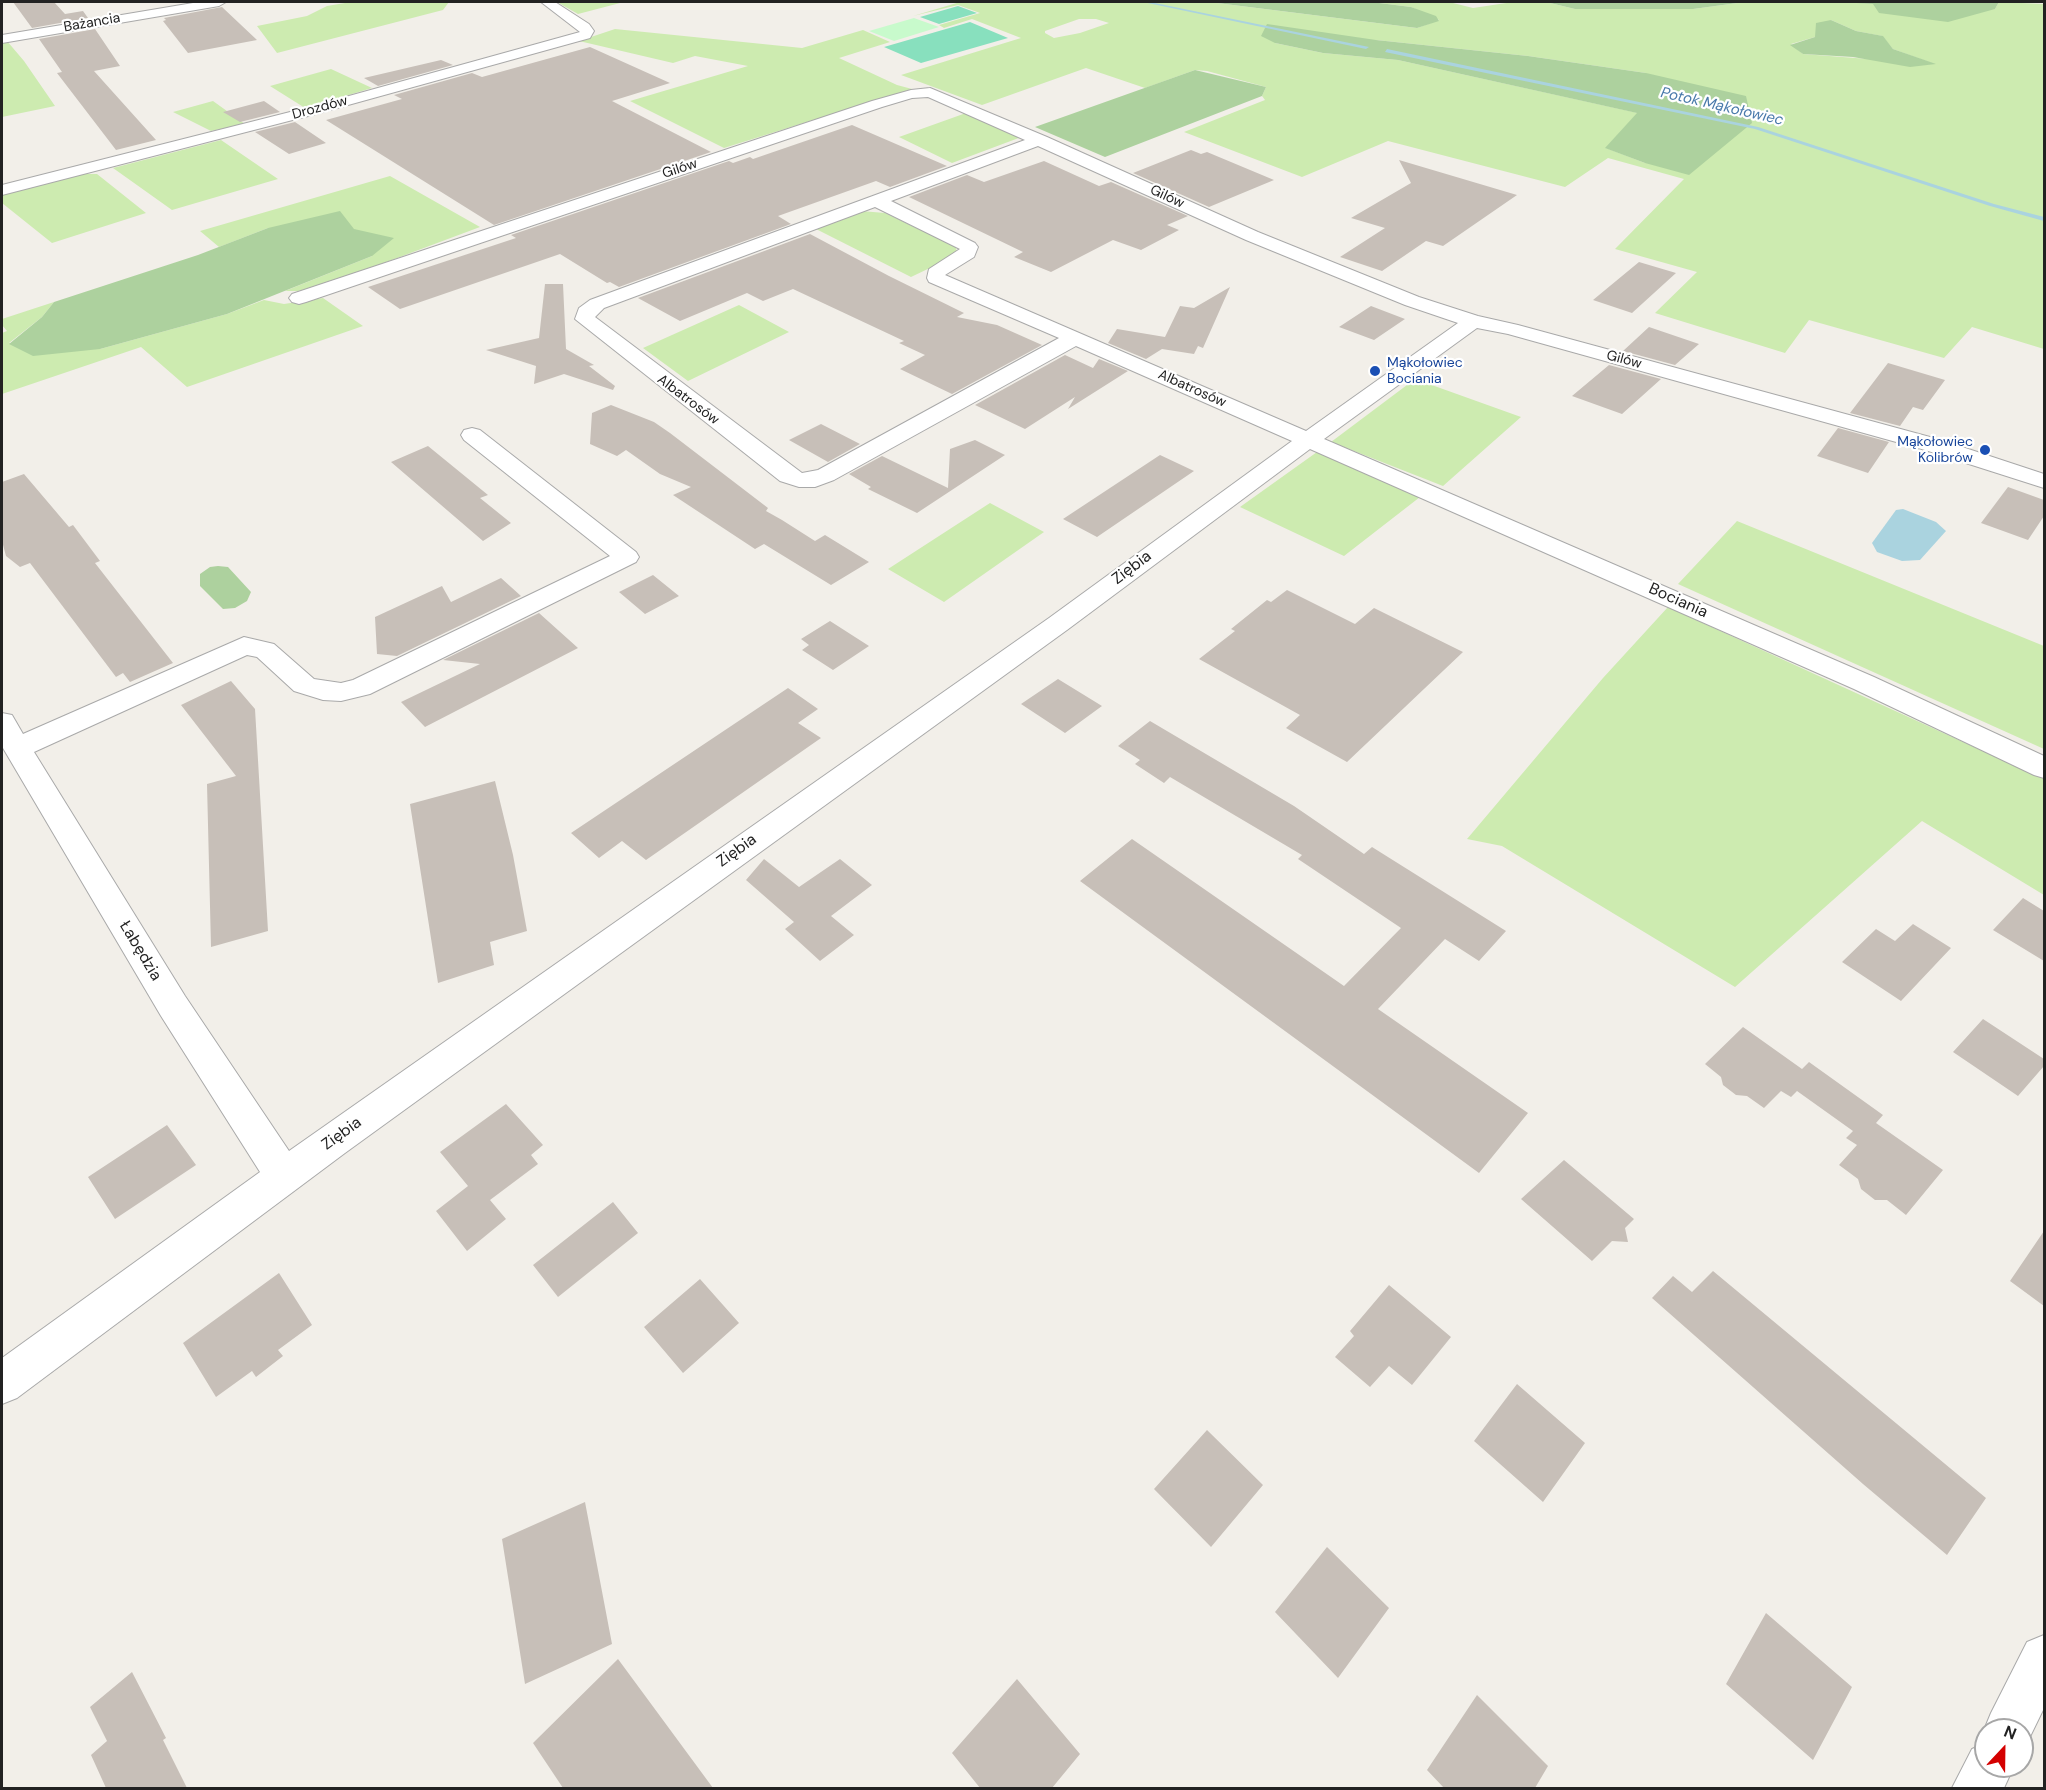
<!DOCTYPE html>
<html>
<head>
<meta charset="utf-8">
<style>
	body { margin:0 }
	#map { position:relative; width:2046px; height:1790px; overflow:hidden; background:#f2efe9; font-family:"DM Sans",sans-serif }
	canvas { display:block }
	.frame { position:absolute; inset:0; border:3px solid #222; pointer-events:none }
	.north { position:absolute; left:1974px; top:1718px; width:60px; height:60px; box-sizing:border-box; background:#fff; border:2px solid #a7a7a7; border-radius:50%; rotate:22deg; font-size:16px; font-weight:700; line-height:24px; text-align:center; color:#222 }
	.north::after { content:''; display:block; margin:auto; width:21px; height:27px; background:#d40000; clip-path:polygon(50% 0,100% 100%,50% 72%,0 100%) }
</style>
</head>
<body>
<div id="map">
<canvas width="2046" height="1790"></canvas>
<div class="frame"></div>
<div class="north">N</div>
</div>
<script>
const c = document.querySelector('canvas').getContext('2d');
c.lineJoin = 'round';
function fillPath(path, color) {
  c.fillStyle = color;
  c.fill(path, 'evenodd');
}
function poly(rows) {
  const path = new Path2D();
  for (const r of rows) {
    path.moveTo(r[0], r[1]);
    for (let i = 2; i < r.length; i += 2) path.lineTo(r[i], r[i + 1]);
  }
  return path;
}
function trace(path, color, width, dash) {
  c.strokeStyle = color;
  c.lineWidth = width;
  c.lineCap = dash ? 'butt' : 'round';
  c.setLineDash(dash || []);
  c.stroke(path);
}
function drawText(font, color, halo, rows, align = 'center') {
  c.font = font + ' "DM Sans",sans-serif';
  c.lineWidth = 4.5;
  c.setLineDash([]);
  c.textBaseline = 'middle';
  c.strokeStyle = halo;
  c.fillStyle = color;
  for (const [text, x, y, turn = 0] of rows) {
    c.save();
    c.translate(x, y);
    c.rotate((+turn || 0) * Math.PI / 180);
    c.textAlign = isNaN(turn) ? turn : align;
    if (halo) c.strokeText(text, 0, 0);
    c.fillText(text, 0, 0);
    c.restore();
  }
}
const grass = poly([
	[351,2,449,2,443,10,277,53,257,26,307,16,327,6],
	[557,2,624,2,578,14],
	[960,2,1209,2,1417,28,1439,20,1411,7,1371,2,1449,2,1473,8,1513,2,1546,2,1575,9,1693,9,1745,2,1840,2,1995,9,1999,2,2044,4,2044,349,1972,327,1944,358,1809,320,1785,353,1655,313,1697,272,1615,249,1684,179,1608,158,1565,187,1388,141,1302,177,1184,132,1265,100,1262,96,1266,87,1207,71,1195,70,1145,88,1086,68,982,105,901,75,1021,38,972,19,944,28,939,25,980,13,958,5,913,16],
	[1079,19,1096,19,1109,23,1080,33,1054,38,1045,33,1045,31],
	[1831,20,1856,31,1882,36,1893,49,1934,64,1803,54,1791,44,1815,37],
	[1376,40,1528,56,1646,73,1645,163,1606,148,1638,113,1398,60,1323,53,1275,43],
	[615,29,802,48,863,30,890,42,839,58,897,85,912,89,724,148,630,101,748,66,695,56,673,63,579,41],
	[7,41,24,61,55,106,2,117,2,42],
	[331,69,372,88,305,108,270,86],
	[213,101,245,124,211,131,173,112],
	[966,113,1024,136,952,163,899,137],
	[221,140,278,179,172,210,113,168],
	[76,174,97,174,146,213,52,243,2,203,2,195],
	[390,176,480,227,333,282,298,291,285,291,372,256,268,228,219,247,200,231],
	[861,211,885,213,956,247,957,255,911,277,816,229],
	[323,298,363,326,187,387,141,347,2,394,2,333,7,331,2,325,2,319,54,302,42,317,9,343,100,349,227,314,264,300,284,304],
	[739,305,789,332,688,381,643,348],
	[1415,379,1521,417,1443,486,1331,442],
	[1317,452,1420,497,1344,556,1240,507],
	[990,503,1044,532,944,602,888,569],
	[1737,521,2044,646,2044,749,1678,584],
	[1668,607,2044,779,2044,895,1922,821,1735,987,1502,846,1467,839,1603,678]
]);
const forest = poly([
	[1209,2,1371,2,1411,7,1436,16,1439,21,1417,28],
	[1546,2,1745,2,1693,9,1575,9],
	[1840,2,1999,2,1995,9,1948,22,1879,13,1873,4],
	[1831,20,1856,31,1883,36,1893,49,1936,64,1910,67,1853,57,1803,54,1790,45,1815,37,1816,23],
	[1267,24,1376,40,1528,56,1646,73,1746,96,1752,123,1689,175,1645,163,1605,148,1637,113,1398,60,1323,53,1275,43,1261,36],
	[1195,70,1266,87,1262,96,1105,157,1035,127],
	[340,211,354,229,394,238,372,256,227,314,100,349,33,356,9,344,42,317,54,302,198,255,268,228],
	[218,566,228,567,251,592,247,601,235,608,223,609,200,586,200,574,210,567]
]);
const park = poly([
	[914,18,939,27,894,41,869,31]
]);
const pitch = poly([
	[958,6,977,13,939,24,920,17],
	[970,22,1008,38,921,63,884,47]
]);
const water = poly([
	[1903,509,1936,522,1946,531,1920,560,1902,561,1877,552,1872,543,1896,510]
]);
const stream = poly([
	[1143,2,1150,2,1369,47,1366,49,1143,2],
	[1387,49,1758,127,1994,204,2044,217,2044,221,1990,206,1755,129,1385,52,1387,49]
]);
const building = poly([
	[13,2,54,2,65,14,83,11,88,18,32,28],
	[222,7,257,40,188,53,163,21,166,20,164,18],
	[95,29,120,66,94,71,156,140,116,150,57,73,62,72,39,39],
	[590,47,670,83,612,101,711,152,494,225,326,120,402,99,394,95,472,73,482,77],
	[441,60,453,65,378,86,364,78],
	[264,101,280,112,240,122,223,112],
	[295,122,326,143,289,154,255,132],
	[852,125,947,166,890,187,876,181,778,216,791,224,619,287,610,282,607,283,560,254,400,309,368,287,516,238,511,235,729,161,733,163,750,157,753,159],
	[1191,150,1201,154,1207,152,1274,180,1209,207,1133,173],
	[1399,160,1517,195,1443,246,1426,241,1382,271,1340,257,1385,228,1351,218,1411,183],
	[1044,161,1099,186,1111,182,1188,216,1167,225,1179,230,1141,250,1113,240,1051,272,1014,257,1023,252,909,197,967,175,984,182],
	[810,234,889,276,964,313,957,317,997,325,1042,345,952,394,900,369,925,355,899,343,904,341,793,289,763,301,747,293,680,321,638,298],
	[1639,262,1676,273,1632,313,1593,300],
	[545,284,563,284,566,349,594,365,589,366,615,386,613,390,564,374,534,384,536,366,486,350,539,338],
	[1230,287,1203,348,1198,346,1194,354,1162,349,1146,359,1108,343,1117,329,1165,337,1180,306,1194,308],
	[1371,306,1405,319,1374,340,1339,327],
	[1649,327,1699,344,1675,365,1623,351],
	[1065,355,1093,368,1099,359,1128,371,1068,409,1075,397,1025,429,975,405],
	[1888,363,1945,380,1923,410,1913,407,1900,426,1850,413],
	[1609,365,1661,379,1622,414,1572,396],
	[611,405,654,422,670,433,768,508,766,511,782,520,815,541,825,535,869,562,831,585,764,544,755,549,673,495,691,487,660,474,626,450,617,456,590,444,592,413],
	[821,424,860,444,828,462,789,440],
	[1838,428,1889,442,1868,473,1817,456],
	[975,440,1005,455,917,513,868,489,871,487,849,474,882,456,948,488,950,449],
	[428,446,488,495,480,498,511,523,483,541,391,462],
	[1160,455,1194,471,1097,537,1063,519],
	[24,474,69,527,73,525,100,561,95,563,173,663,130,682,123,673,116,677,30,563,20,567,6,556,2,541,2,482],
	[2008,487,2044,500,2044,516,2028,540,1981,523],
	[653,575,679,596,645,614,619,592],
	[501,578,521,596,397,656,377,654,375,617,442,586,451,602],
	[1287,590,1355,624,1374,608,1463,652,1347,762,1286,728,1300,715,1199,659,1235,631,1231,629,1267,600,1271,602],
	[539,613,578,648,425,727,401,702,480,664,443,660],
	[830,621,869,646,833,670,802,650,809,645,801,639],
	[1058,679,1102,706,1065,733,1021,704],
	[231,681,255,709,268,931,211,947,207,784,236,776,181,705],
	[788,688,818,709,798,723,821,738,646,860,622,841,599,858,571,833],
	[1150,721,1294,806,1364,854,1372,847,1506,931,1479,961,1445,939,1378,1009,1528,1113,1479,1173,1080,881,1132,839,1344,986,1401,928,1298,859,1302,855,1170,777,1164,783,1135,764,1140,760,1118,746],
	[495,781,513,855,527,931,490,942,494,965,438,983,410,804],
	[764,859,799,887,840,859,872,885,831,916,854,935,820,961,785,929,794,922,746,880],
	[2023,898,2044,911,2044,961,1993,930],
	[1913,924,1951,948,1901,1001,1842,962,1876,929,1895,941],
	[1983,1019,2044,1059,2044,1066,2018,1096,1953,1052],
	[1743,1027,1802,1069,1809,1062,1883,1115,1876,1123,1943,1170,1906,1215,1887,1200,1875,1200,1861,1189,1858,1179,1839,1165,1857,1145,1846,1138,1853,1131,1797,1091,1791,1097,1781,1091,1764,1108,1747,1096,1736,1095,1723,1085,1721,1077,1705,1064],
	[506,1104,543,1145,531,1155,538,1164,490,1200,506,1219,467,1251,436,1211,468,1186,440,1152],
	[167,1125,196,1165,115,1219,88,1177],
	[1564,1160,1634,1219,1625,1228,1628,1242,1612,1241,1592,1261,1521,1199],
	[613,1202,638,1233,558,1297,533,1265],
	[2044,1231,2044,1306,2010,1281],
	[1713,1271,1986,1498,1947,1555,1863,1484,1652,1298,1673,1276,1692,1292],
	[279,1273,312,1325,278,1350,283,1356,256,1377,252,1371,216,1397,183,1343],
	[700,1279,739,1323,683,1373,644,1327],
	[1389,1285,1451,1337,1412,1385,1389,1366,1370,1387,1335,1357,1354,1336,1350,1331],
	[1517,1384,1585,1443,1543,1502,1474,1441],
	[1207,1430,1263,1485,1211,1547,1154,1489],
	[585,1502,612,1644,525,1684,502,1539],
	[1327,1547,1389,1608,1338,1678,1275,1612],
	[1766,1613,1852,1687,1813,1760,1726,1684],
	[618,1659,713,1788,563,1788,533,1743],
	[132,1672,166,1738,163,1740,187,1788,106,1788,91,1755,107,1741,90,1707],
	[1017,1679,1080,1754,1052,1788,980,1788,952,1753],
	[1477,1695,1548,1766,1535,1788,1444,1788,1427,1770]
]);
const street = poly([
	[199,2,226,2,219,6,2,43,2,35,199,2],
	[541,2,555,2,589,24,594,31,590,38,312,115,2,195,2,185,302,109,580,32,541,2],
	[930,88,1047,137,1258,232,1419,297,1478,316,1518,325,1941,440,2044,474,2044,488,1925,450,1508,334,1477,328,1324,439,1874,677,2044,756,2044,778,2034,775,1854,689,1310,449,1067,630,345,1153,17,1398,2,1404,2,1358,260,1172,161,1016,3,748,2,713,12,715,23,734,244,637,274,644,314,679,341,683,353,680,610,556,464,440,461,435,464,430,472,428,480,430,636,552,639,557,636,562,370,694,341,701,323,700,294,691,257,657,247,655,34,752,185,996,289,1151,1049,618,1292,441,1076,346,834,480,815,487,799,487,780,481,575,319,579,308,590,300,1025,140,928,97,912,98,882,107,306,302,299,304,292,302,289,298,292,294,872,101,911,90,930,88],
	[1038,146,1246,240,1405,305,1458,323,1306,431,945,275,974,257,978,247,975,243,891,201,1038,146],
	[875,207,960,249,929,269,927,278,929,282,1059,338,818,470,802,473,595,317,604,308,875,207],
	[2044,1635,2044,1708,2025,1747,2022,1749,2022,1730,1986,1730,1986,1736,1984,1730,1991,1713,2027,1642,2044,1635],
	[1986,1743,1986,1766,2014,1766,2004,1788,1952,1788,1972,1749,1986,1743]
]);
const markers = [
	[1375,371,6,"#1a4fb4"],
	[1985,450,6,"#1a4fb4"]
];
const farStreetnames = [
	["Bażancia",92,23,-10],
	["Drozdów",320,108,-15],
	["Gilów",680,169,-18],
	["Gilów",1167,197,25],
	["Gilów",1624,360,15],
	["Albatrosów",1192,389,24],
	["Albatrosów",688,400,37]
];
const farTransitnames = [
	["Mąkołowiec",1387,363],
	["Bociania",1387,379],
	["Mąkołowiec",1973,442,"right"],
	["Kolibrów",1973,458,"right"]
];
const farWaternames = [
	["Potok Mąkołowiec",1722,107,13]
];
const streetNames = [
	["Ziębia",1132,568,-37],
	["Bociania",1678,601,24],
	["Ziębia",737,851,-36],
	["Łabędzia",140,951,59],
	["Ziębia",342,1134,-36]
];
fillPath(grass, '#cdebb0');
fillPath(forest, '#add19e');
fillPath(park, '#c8facc');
fillPath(pitch, '#88e0be');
fillPath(water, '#aad3df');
fillPath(stream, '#aad3df');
fillPath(building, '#c7bfb8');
trace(street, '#a9a9a9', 2);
fillPath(street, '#fff');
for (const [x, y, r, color] of markers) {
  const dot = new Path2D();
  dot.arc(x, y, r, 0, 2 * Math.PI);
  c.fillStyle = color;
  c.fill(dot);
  trace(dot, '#fff', 2);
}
drawText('14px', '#222', '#fff', farStreetnames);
drawText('14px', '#164399', '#fff', farTransitnames, 'left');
drawText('italic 15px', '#4a7aab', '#fff', farWaternames);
drawText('16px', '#222', '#fff', streetNames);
</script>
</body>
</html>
